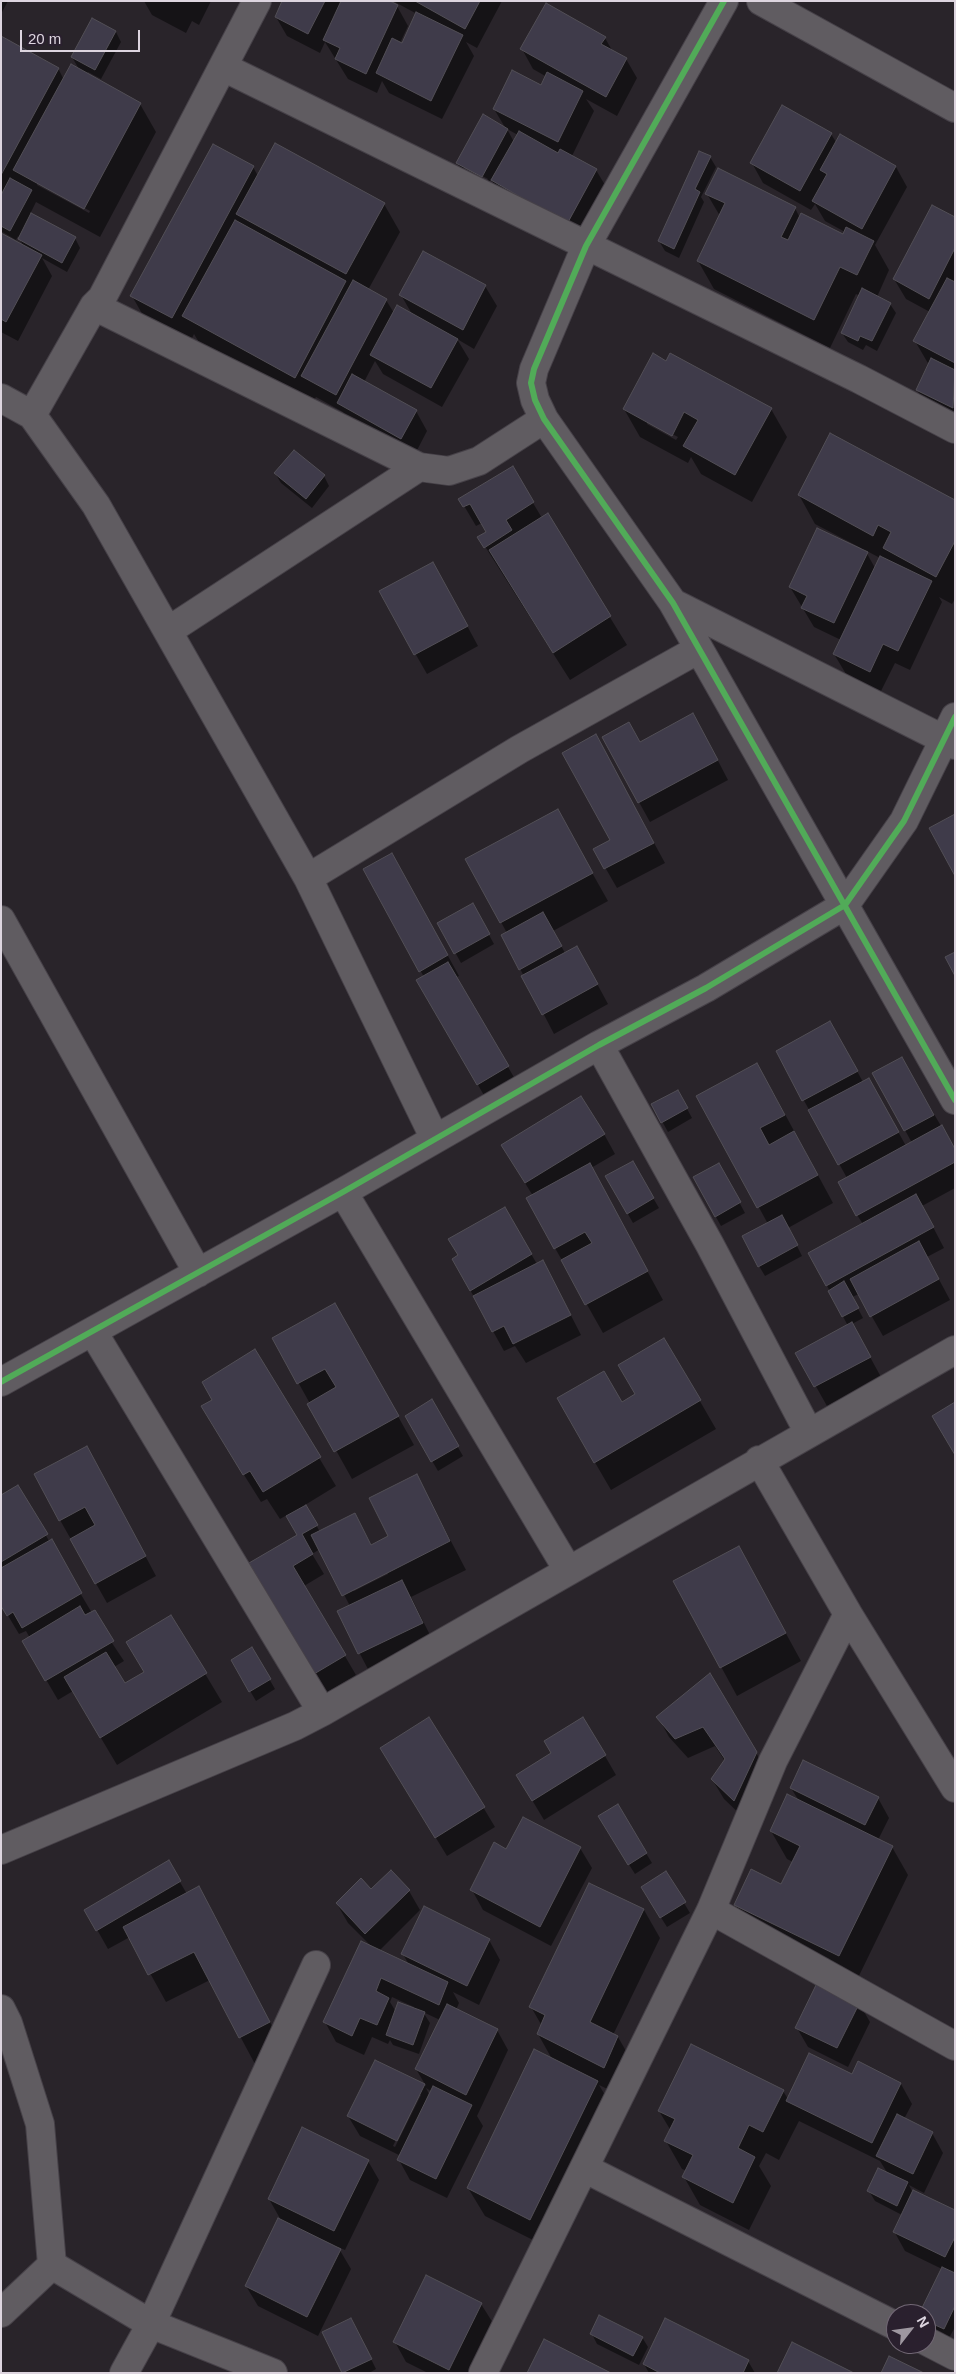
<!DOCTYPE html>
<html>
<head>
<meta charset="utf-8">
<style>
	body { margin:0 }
	#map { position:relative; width:956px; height:2374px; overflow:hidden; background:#29242a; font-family:Arial,sans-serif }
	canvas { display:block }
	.frame { position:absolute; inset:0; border:2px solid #ddd5df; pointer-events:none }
	.north { position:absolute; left:886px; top:2304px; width:50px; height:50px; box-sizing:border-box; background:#2a202e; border:1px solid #726875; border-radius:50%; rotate:60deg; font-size:14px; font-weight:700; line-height:20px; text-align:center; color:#ddd5df }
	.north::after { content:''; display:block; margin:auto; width:18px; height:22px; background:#9e97a0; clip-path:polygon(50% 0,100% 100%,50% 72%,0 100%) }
	.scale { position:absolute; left:20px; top:30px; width:120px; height:22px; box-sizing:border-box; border:2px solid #ddd5df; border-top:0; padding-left:6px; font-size:15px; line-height:18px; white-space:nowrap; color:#ddd5df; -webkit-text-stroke:4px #2a202e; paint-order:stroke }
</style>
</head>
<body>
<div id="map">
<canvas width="956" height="2374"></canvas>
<div class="frame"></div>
<div class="north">N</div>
<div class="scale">20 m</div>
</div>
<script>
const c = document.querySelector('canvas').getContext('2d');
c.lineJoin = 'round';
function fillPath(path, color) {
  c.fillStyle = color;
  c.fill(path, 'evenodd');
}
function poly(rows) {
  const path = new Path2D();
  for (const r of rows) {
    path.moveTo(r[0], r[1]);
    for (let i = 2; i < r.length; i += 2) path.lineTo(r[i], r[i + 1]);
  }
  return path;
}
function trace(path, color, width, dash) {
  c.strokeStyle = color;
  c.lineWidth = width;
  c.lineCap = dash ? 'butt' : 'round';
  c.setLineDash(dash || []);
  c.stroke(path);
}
const shadow = poly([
	[1,1,8,1,1,14],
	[144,1,211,1,199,25,192,21,186,33,152,15],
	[284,1,387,1,397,6,408,26,400,43,403,44,417,14,393,1,502,1,477,48,466,42,474,56,442,119,389,93,382,81,377,93,348,79,325,42,320,53,287,36,276,17],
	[92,19,116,32,121,42,101,79,88,72,86,74,140,104,156,132,100,237,36,202,30,214,75,238,80,248,67,272,42,258,52,276,18,341,1,332,1,235,24,247,18,236,16,240,1,231,1,38,58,68,64,80,80,71,72,57],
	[37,182,90,211,89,213,37,185],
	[605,38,613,52,626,59,637,78,617,116,586,99,594,111,572,156,596,170,608,190,578,243,503,200,491,179,487,186,463,172,457,163,506,129,494,109,542,87,547,77,533,69,522,49],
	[507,129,518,135,514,142],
	[464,166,488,179,487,181,464,169],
	[831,134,836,142,840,135,896,167,907,187,875,245,889,270,877,297,890,304,896,313,877,351,866,345,863,350,848,342,842,333,860,296,856,294,830,348,714,289,698,261,720,216,707,194,795,208,800,218,844,235,845,232,825,221,815,204,811,210,763,183,752,163],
	[710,157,716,167,701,197,704,202,679,258,665,251,659,241],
	[253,167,258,176,384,204,400,232,368,290,386,300,394,313,412,314,401,295,423,253,485,286,497,306,474,349,457,339,469,359,442,407,383,374,375,361,364,382,416,411,427,431,413,458,349,423,343,412,316,397,311,405,200,344,194,334,188,346,148,324,132,296],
	[955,219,955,415,923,400,917,390,929,365,915,341,930,312,906,299,894,279],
	[666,362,771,409,787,437,752,502,701,474,691,457,688,463,640,437,624,409],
	[647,421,678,437,676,440,647,424],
	[512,468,542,518,547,515,627,645,570,680,479,537,488,532,482,523,476,526,460,499],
	[275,473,324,476,329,486,312,508,281,483],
	[799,495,955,501,955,599,952,604,939,597,942,602,910,670,895,663,881,691,846,674,834,654,841,640,814,627,790,587,861,548,815,524],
	[865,550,880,558,875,568],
	[444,583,478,646,427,674,380,592],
	[704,734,728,780,650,822,603,737,640,743],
	[606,755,665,863,617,888,595,850,612,840],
	[573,839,608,901,553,931,565,953,588,967,608,1004,554,1034,503,936,507,933,467,860],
	[364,870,403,874,459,976,456,977,519,1086,489,1104,418,981,424,977],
	[478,915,494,944,461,963,439,923],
	[841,1042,863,1082,880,1099,906,1146,912,1143,874,1073,913,1078,955,1150,955,1188,922,1206,944,1248,927,1257,950,1300,883,1336,859,1294,852,1297,863,1318,852,1324,881,1377,827,1406,797,1353,848,1326,810,1253,863,1224,857,1215,847,1178,777,1052],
	[678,1092,692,1118,668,1132,653,1105],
	[773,1092,833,1203,788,1228,802,1256,765,1276,759,1266,768,1224,698,1096],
	[604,1134,615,1154,591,1168,663,1300,603,1333,555,1248,533,1196,514,1165],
	[632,1162,659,1208,633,1223,607,1177],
	[724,1174,745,1213,721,1226,694,1178],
	[504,1208,537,1264,543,1261,581,1335,526,1363,515,1346,504,1351,453,1259,460,1256],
	[351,1332,414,1445,352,1479,274,1339],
	[664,1339,716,1429,611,1490,558,1399,621,1404,637,1395],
	[255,1351,336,1486,305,1505,320,1532,354,1514,372,1546,389,1536,417,1476,466,1570,411,1597,434,1643,370,1673,338,1612,350,1606,320,1549,312,1554,324,1574,304,1586,356,1675,326,1693,251,1563,299,1535,287,1515,280,1519,267,1499,261,1502,219,1435,214,1401],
	[388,1571,388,1574,354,1591,353,1589],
	[431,1401,463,1456,438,1471,406,1416],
	[98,1467,156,1576,107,1603,60,1520],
	[17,1487,92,1613,124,1661,114,1667,125,1685,145,1673,171,1617,222,1702,117,1765,73,1691,58,1700,24,1642,30,1638,26,1631,19,1634,1,1604,1,1496],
	[754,1575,801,1661,737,1696,675,1582],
	[252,1649,275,1689,256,1701,232,1660],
	[710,1675,768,1773,745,1819,724,1799,712,1779,725,1761,715,1746,688,1758,669,1737,658,1717],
	[605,1756,616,1775,544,1820,529,1795],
	[393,1768,483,1807,495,1827,447,1856],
	[791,1788,878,1798,889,1818,878,1840,892,1847,908,1875,855,1984,751,1933,735,1904,781,1886,793,1862,787,1859,771,1831,799,1801],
	[617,1806,652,1863,635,1874,605,1827],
	[580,1848,592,1868,551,1946,483,1910,472,1890,506,1851],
	[168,1862,187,1894,215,1916,285,2051,256,2066,210,1980,166,2002,130,1937,108,1949,86,1910],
	[666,1873,690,1913,667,1927,648,1897],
	[590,1884,644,1910,660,1938,613,2035,618,2037,634,2065,620,2095,599,2085,614,2110,547,2247,485,2216,468,2188,552,2059,538,2034,542,2026,531,2007],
	[371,1891,409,1891,420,1910,379,1951,409,1965,403,1954,489,1940,500,1960,479,2005,453,1992,459,2003,456,2010,497,2030,508,2050,477,2116,483,2126,447,2198,410,2180,399,2160,401,2156,360,2136,348,2116,375,2061,426,2086,416,2069,440,2020,423,2012,430,2023,419,2054,393,2045,390,2040,388,2044,372,2037,364,2055,336,2042,325,2022,372,1947,348,1923,337,1904],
	[392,1997,414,2007,413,2009,396,2012,390,2002],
	[426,2088,432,2092,430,2096],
	[418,2095,421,2095,395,2147,393,2146],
	[859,2003,870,2022,848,2067,808,2047,797,2028],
	[853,2076,901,2084,912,2104,904,2119,932,2133,943,2153,924,2193,909,2185,913,2193,955,2211,955,2327,949,2338,926,2327,926,2314,921,2314,942,2269,905,2251,894,2231,902,2215,875,2201,869,2191,888,2174,880,2161,799,2121,779,2160,766,2153,759,2166,771,2186,749,2230,700,2205,684,2177,687,2171,682,2169,666,2141,671,2131,659,2111,783,2091,788,2099],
	[368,2161,379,2180,345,2250,338,2247,351,2269,318,2336,258,2306,246,2286,282,2222,269,2199],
	[481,2304,493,2323,469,2373,428,2373,406,2362,395,2342],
	[356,2329,376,2369,369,2373,344,2373,324,2333],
	[592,2334,642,2337,648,2347,639,2365,597,2344],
	[748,2361,755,2373,649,2373,644,2364]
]);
const building = poly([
	[282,1,325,1,308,34,275,17,282,1],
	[341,1,390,1,398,5,366,74,335,59,340,48,323,40,341,1],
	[415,1,480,1,465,29,415,1],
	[546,3,606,37,601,44,627,58,606,97,520,49,546,3],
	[416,12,463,35,431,101,376,73,392,38,402,43,416,12],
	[92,18,116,31,95,70,71,57,92,18],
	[1,36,59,68,1,175,1,36],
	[71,64,141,103,84,209,13,170,71,64],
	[512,70,541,85,547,72,583,91,558,142,493,109,512,70],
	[782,105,832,133,800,191,750,163,782,105],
	[483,114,508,129,482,177,456,163,483,114],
	[519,131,558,153,560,149,597,169,567,224,491,180,519,131],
	[840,134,896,166,862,229,812,201,827,174,820,170,840,134],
	[275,143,385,203,346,274,236,214,275,143],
	[213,144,254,166,172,318,130,296,213,144],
	[699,151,711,156,695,189,700,192,674,249,658,241,699,151],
	[718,168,796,207,781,237,788,240,801,213,843,234,846,227,874,241,857,275,840,267,814,320,697,261,725,203,705,194,718,168],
	[10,178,32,190,10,231,1,226,1,195,10,178],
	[932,205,955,217,955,248,929,299,893,279,932,205],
	[31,213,76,237,62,263,18,239,31,213],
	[235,220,346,281,295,378,182,316,235,220],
	[1,233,42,255,6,322,1,319,1,233],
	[423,251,486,285,463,330,399,295,423,251],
	[947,278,955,282,955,363,913,341,947,278],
	[353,280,387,299,336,395,301,376,353,280],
	[862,288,891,303,872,341,860,336,858,341,841,333,862,288],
	[397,305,458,339,431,388,370,355,397,305],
	[653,353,666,361,670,353,772,408,735,475,683,446,698,420,684,412,672,436,623,409,653,353],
	[931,358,955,370,953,408,916,390,931,358],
	[352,374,417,410,401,439,337,403,352,374],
	[830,433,955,500,955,541,936,577,883,548,891,532,878,525,873,536,798,495,830,433],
	[294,450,325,475,306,499,274,473,294,450],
	[513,466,534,502,506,520,512,530,484,548,477,537,486,532,470,504,463,507,458,499,513,466],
	[548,513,611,616,553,653,489,550,548,513],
	[817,528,868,552,834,623,801,608,807,596,789,587,817,528],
	[880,556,932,581,898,651,883,644,870,672,833,654,880,556],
	[433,562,468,626,414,655,379,591,433,562],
	[693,713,718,760,638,803,602,737,629,722,640,742,693,713],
	[596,734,654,843,604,869,593,849,610,840,562,753,596,734],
	[558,809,593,873,500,923,465,859,558,809],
	[955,814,955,876,929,828,955,814],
	[392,853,448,955,419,972,363,869,392,853],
	[473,903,490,934,454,954,437,923,473,903],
	[543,912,562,946,519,970,501,935,543,912],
	[577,946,598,984,542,1015,521,976,577,946],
	[955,952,955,976,945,957,955,952],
	[448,962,509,1066,477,1085,416,980,448,962],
	[830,1021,858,1071,802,1101,776,1051,830,1021],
	[902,1057,934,1115,904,1131,872,1073,902,1057],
	[757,1063,785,1115,760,1128,769,1145,794,1131,818,1175,757,1208,696,1096,757,1063],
	[869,1078,899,1132,838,1165,808,1110,869,1078],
	[678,1090,688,1108,661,1123,651,1104,678,1090],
	[581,1096,605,1134,525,1183,501,1145,581,1096],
	[942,1125,955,1149,955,1162,856,1216,838,1182,942,1125],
	[633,1161,654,1198,627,1214,605,1176,633,1161],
	[590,1163,648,1271,585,1305,561,1260,592,1243,585,1232,554,1249,526,1198,590,1163],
	[719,1163,741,1202,715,1217,693,1177,719,1163],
	[916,1194,934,1227,826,1286,808,1253,916,1194],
	[505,1207,532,1254,470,1291,452,1259,458,1255,448,1239,505,1207],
	[782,1215,798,1245,758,1267,742,1236,782,1215],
	[919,1241,939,1279,870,1317,850,1279,919,1241],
	[543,1260,571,1315,513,1344,504,1326,492,1332,473,1296,543,1260],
	[844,1281,859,1308,842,1317,828,1291,844,1281],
	[335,1303,399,1416,334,1452,307,1404,336,1387,325,1369,297,1384,272,1338,335,1303],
	[852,1322,871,1357,814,1387,795,1353,852,1322],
	[664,1338,701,1400,594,1463,557,1398,604,1371,622,1402,635,1394,618,1365,664,1338],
	[255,1349,321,1457,263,1492,250,1471,243,1475,201,1406,212,1400,202,1382,255,1349],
	[432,1399,459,1446,431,1462,405,1416,432,1399],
	[955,1402,955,1455,932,1416,955,1402],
	[87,1446,146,1556,95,1584,70,1539,95,1525,85,1507,59,1521,34,1474,87,1446],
	[417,1474,450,1541,342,1596,311,1535,355,1513,371,1545,388,1536,369,1498,417,1474],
	[18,1485,48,1534,1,1562,1,1495,18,1485],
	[306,1505,318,1525,302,1534,313,1554,293,1566,346,1655,314,1674,249,1563,297,1535,286,1516,306,1505],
	[52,1539,82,1593,22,1628,13,1612,7,1616,1,1606,1,1568,52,1539],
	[739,1546,786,1633,720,1668,673,1581,739,1546],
	[402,1580,423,1623,358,1654,337,1611,402,1580],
	[80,1606,85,1615,95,1610,114,1641,45,1681,22,1641,80,1606],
	[171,1615,207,1673,100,1738,64,1677,106,1652,125,1683,144,1672,126,1642,171,1615],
	[252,1647,271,1679,249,1692,231,1660,252,1647],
	[710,1673,757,1752,734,1801,711,1779,725,1759,703,1727,675,1739,656,1717,710,1673],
	[429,1717,485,1807,435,1838,380,1748,429,1717],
	[583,1717,606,1755,532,1801,516,1775,551,1753,544,1741,583,1717],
	[803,1760,879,1797,865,1825,790,1788,803,1760],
	[787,1794,893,1846,839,1956,734,1905,751,1869,781,1884,800,1846,770,1831,787,1794],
	[618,1804,647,1853,628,1865,598,1816,618,1804],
	[523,1817,581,1847,540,1927,470,1890,494,1842,506,1849,523,1817],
	[169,1860,181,1881,96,1931,84,1910,169,1860],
	[391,1870,410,1890,365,1934,336,1903,361,1878,371,1889,391,1870],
	[666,1871,686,1902,660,1918,641,1887,666,1871],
	[589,1883,644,1909,590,2022,618,2036,604,2068,537,2034,545,2015,529,2007,589,1883],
	[199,1886,270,2022,239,2038,194,1952,148,1975,123,1927,199,1886],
	[424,1906,490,1939,467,1986,401,1954,424,1906],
	[361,1941,448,1982,439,2005,381,1978,376,1991,389,1998,377,2025,360,2018,352,2036,323,2022,361,1941],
	[818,1981,860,2002,837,2048,795,2028,818,1981],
	[398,2002,425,2012,413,2045,386,2035,398,2002],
	[447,2004,498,2029,466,2095,415,2069,447,2004],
	[691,2044,784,2090,763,2132,749,2125,738,2148,755,2157,733,2203,682,2177,693,2155,664,2141,675,2119,658,2111,691,2044],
	[534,2049,598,2081,530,2220,467,2188,534,2049],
	[809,2053,852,2074,858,2061,901,2083,872,2143,786,2101,809,2053],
	[375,2060,425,2084,397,2141,347,2116,375,2060],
	[433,2086,472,2105,436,2179,397,2160,433,2086],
	[897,2114,933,2132,913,2174,876,2156,897,2114],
	[302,2127,369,2160,334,2231,268,2199,302,2127],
	[878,2168,908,2182,897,2206,867,2191,878,2168],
	[913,2190,955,2210,955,2237,945,2257,893,2232,913,2190],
	[278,2218,341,2249,307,2317,245,2286,278,2218],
	[942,2267,955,2273,955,2306,944,2329,926,2321,926,2314,919,2314,942,2267],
	[426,2275,482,2303,449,2370,393,2342,426,2275],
	[599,2315,643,2337,633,2356,590,2334,599,2315],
	[351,2318,372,2359,342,2373,322,2332,351,2318],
	[665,2318,749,2360,743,2373,660,2373,643,2364,665,2318],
	[544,2339,611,2373,527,2373,544,2339],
	[792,2342,854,2373,777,2373,792,2342],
	[889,2356,924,2373,881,2373,889,2356]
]);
const minor = poly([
	[724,1,586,246,534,369,531,383,535,400,544,419,673,603,955,1100],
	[761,1,955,108],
	[223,67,859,379,955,429],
	[94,306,419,467,449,471,479,461,544,419],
	[1,398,32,415,96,505,308,878,435,1139],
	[32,415,94,306,102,298,257,1],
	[673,603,955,745],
	[168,631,419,467],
	[308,878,520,749,699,649],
	[1,920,198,1273],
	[599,1045,710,1245,809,1433],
	[343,1192,568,1570],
	[93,1332,322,1712],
	[1,1382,343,1192,599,1045,706,988,845,905,904,821,955,717],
	[759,1460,848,1614,955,1788],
	[1,1850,295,1726,322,1712,955,1350],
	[711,1910,955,2046],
	[1,2009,8,2023,40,2124,52,2265,1,2313],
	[584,2168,896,2326],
	[52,2265,151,2324,273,2373],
	[926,2341,955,2356],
	[124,2373,151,2324,316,1965],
	[483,2373,711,1910,773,1761,848,1614]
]);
const cycleway = poly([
	[724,1,586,246,534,369,531,383,535,400,544,419,673,603,955,1100],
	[1,1382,343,1192,599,1045,706,988,845,905,904,821,955,717]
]);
fillPath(shadow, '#0007');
fillPath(building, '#3f3b4a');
trace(building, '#524f56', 1);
trace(minor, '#464148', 30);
trace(minor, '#605c61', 28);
trace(cycleway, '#51ab58', 6);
</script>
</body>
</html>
